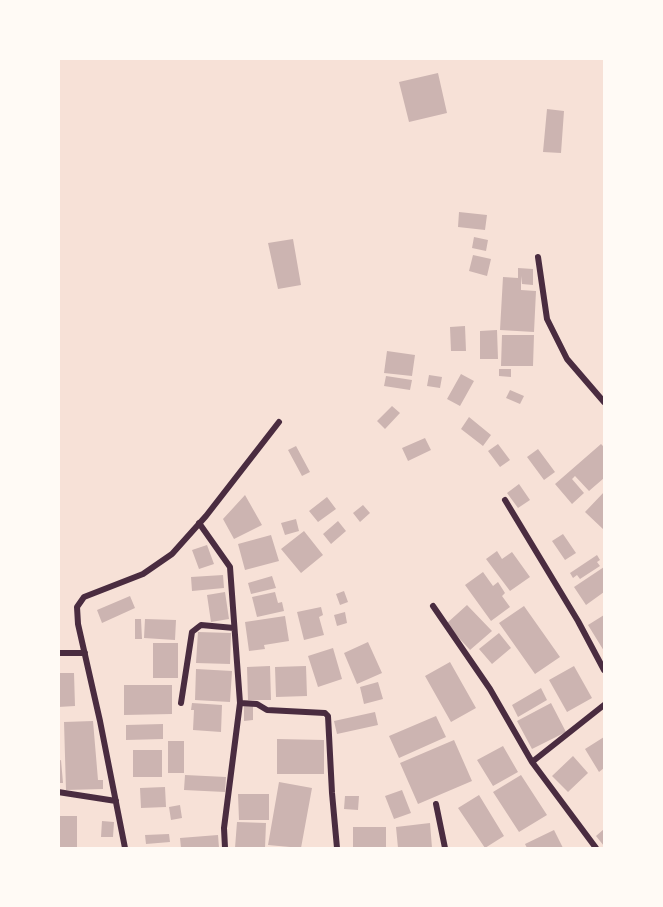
<!DOCTYPE html>
<html>
<head>
<meta charset="utf-8">
<style>
	body { margin:0 }
	#map { position:relative; width:663px; height:907px; overflow:hidden; background:#f7e1d7; font-family:Georgia,serif }
	canvas { display:block }
	.frame { position:absolute; inset:0; border:60px solid #fffaf5; pointer-events:none }
</style>
</head>
<body>
<div id="map">
<canvas width="663" height="907"></canvas>
<div class="frame"></div>
</div>
<script>
const c = document.querySelector('canvas').getContext('2d');
c.lineJoin = 'round';
function fillPath(path, color) {
  c.fillStyle = color;
  c.fill(path, 'evenodd');
}
function poly(rows) {
  const path = new Path2D();
  for (const r of rows) {
    path.moveTo(r[0], r[1]);
    for (let i = 2; i < r.length; i += 2) path.lineTo(r[i], r[i + 1]);
  }
  return path;
}
function trace(path, color, width, dash) {
  c.strokeStyle = color;
  c.lineWidth = width;
  c.lineCap = dash ? 'butt' : 'round';
  c.setLineDash(dash || []);
  c.stroke(path);
}
const building = poly([
	[438,73,447,113,409,122,399,82],
	[547,109,564,111,561,153,543,152],
	[459,212,487,215,485,230,458,227],
	[474,237,488,240,486,251,472,248],
	[293,239,301,285,278,289,268,243],
	[473,255,491,259,487,276,469,271],
	[518,268,533,269,533,285,522,284,521,276,521,290,536,291,534,332,500,330,503,277,518,278],
	[465,326,466,351,451,351,450,327],
	[497,330,498,359,480,359,480,331],
	[502,335,534,335,533,366,501,366],
	[387,351,415,355,412,376,384,373],
	[499,369,511,369,511,377,499,376],
	[461,374,474,381,460,406,447,399],
	[429,375,442,377,440,388,427,386],
	[386,376,412,380,410,390,384,386],
	[510,390,524,396,520,404,506,398],
	[392,406,400,413,385,429,377,421],
	[469,417,491,435,483,446,461,429],
	[425,438,431,450,408,461,402,448],
	[498,444,510,460,500,467,488,451],
	[601,444,604,447,604,478,589,491,575,476,572,479,584,493,572,504,555,484],
	[296,446,310,472,302,476,288,450],
	[538,449,555,472,544,480,527,457],
	[519,484,530,500,518,508,507,493],
	[604,492,604,530,585,512],
	[245,495,262,525,234,539,223,519],
	[327,497,336,509,318,522,309,511],
	[363,505,370,513,360,522,353,513],
	[296,519,299,531,285,535,281,523],
	[338,521,346,531,331,544,323,534],
	[304,531,323,555,301,573,281,549],
	[563,534,576,553,565,560,552,541],
	[271,535,279,561,245,570,238,544],
	[207,545,214,564,199,569,192,550],
	[497,551,502,559,512,552,530,577,510,591,486,559],
	[597,555,600,560,597,562,600,566,580,579,577,575,573,578,570,573],
	[604,567,604,592,586,605,574,587],
	[483,572,493,586,498,582,505,593,502,596,510,607,491,621,465,585],
	[223,575,224,588,192,591,191,577],
	[272,576,276,588,251,594,248,583],
	[344,591,348,602,340,605,336,594],
	[225,592,229,619,211,622,207,595],
	[275,592,278,603,282,602,284,611,257,617,252,597],
	[130,596,135,608,102,623,97,610],
	[467,605,492,631,470,650,446,624],
	[524,606,560,657,535,674,499,623],
	[321,607,323,615,319,617,324,635,304,640,297,612],
	[345,612,347,623,337,626,334,615],
	[604,615,604,651,588,625],
	[285,616,289,641,264,645,265,649,249,651,245,622],
	[135,619,141,619,142,639,135,639],
	[145,619,176,620,175,640,144,638],
	[198,632,231,633,230,664,196,663],
	[499,633,511,648,492,664,479,649],
	[368,642,382,673,357,684,344,653],
	[153,643,178,643,178,678,153,678],
	[333,648,342,679,318,687,308,656],
	[450,662,476,708,451,722,425,676],
	[270,666,271,700,248,700,247,667],
	[306,666,307,696,276,697,275,667],
	[574,666,592,698,567,712,549,680],
	[196,669,232,671,230,702,195,700],
	[58,673,74,673,75,706,58,707],
	[378,682,383,699,364,704,360,687],
	[124,685,172,685,172,714,124,715],
	[541,688,547,700,518,717,512,705],
	[192,703,222,705,221,732,193,730,194,710,191,710],
	[551,703,566,732,532,749,517,721],
	[244,705,253,705,253,720,244,721],
	[375,712,378,725,337,734,334,721],
	[436,716,446,737,399,758,389,736],
	[93,721,98,780,103,780,103,789,66,790,64,722],
	[163,724,163,739,126,740,126,725],
	[604,737,604,768,599,772,585,749],
	[277,739,324,740,324,774,277,774],
	[454,740,472,781,418,804,400,763],
	[168,741,184,741,184,773,168,773],
	[503,746,518,772,493,786,477,760],
	[133,750,162,750,162,777,133,777],
	[573,756,588,773,568,792,552,776],
	[61,760,63,783,58,783,58,761],
	[185,775,226,777,225,792,184,790],
	[521,775,547,815,519,832,493,792],
	[279,782,312,788,301,848,268,845],
	[165,787,166,807,141,808,140,788],
	[402,790,411,813,394,819,385,796],
	[238,794,269,794,269,820,239,820],
	[479,795,504,836,485,848,458,808],
	[345,796,359,796,358,810,344,809],
	[180,805,182,818,171,820,169,807],
	[58,816,77,816,77,848,58,848],
	[102,821,114,822,113,837,101,837],
	[237,822,266,823,265,848,235,848],
	[430,823,432,848,398,848,396,827],
	[353,827,386,827,386,848,353,848],
	[604,829,604,846,596,836],
	[554,830,563,848,527,848,525,844],
	[169,834,170,842,146,844,145,835],
	[218,835,219,848,181,848,180,838]
]);
const minor = poly([
	[538,257,547,319,567,359,604,402],
	[505,500,578,621,604,670],
	[199,523,230,567,240,703,224,828,225,848],
	[433,606,490,689,532,762,596,848],
	[58,653,85,653],
	[181,703,192,632,201,625,234,628],
	[240,703,257,704,267,710,325,713,328,716,332,793,337,848],
	[532,762,604,705],
	[58,792,116,801],
	[436,804,445,848],
	[125,848,100,721,78,624,77,607,84,597,143,574,172,554,206,516,279,422]
]);
fillPath(building, '#ccb4b1');
trace(minor, '#4a2c40', 6);
</script>
</body>
</html>
